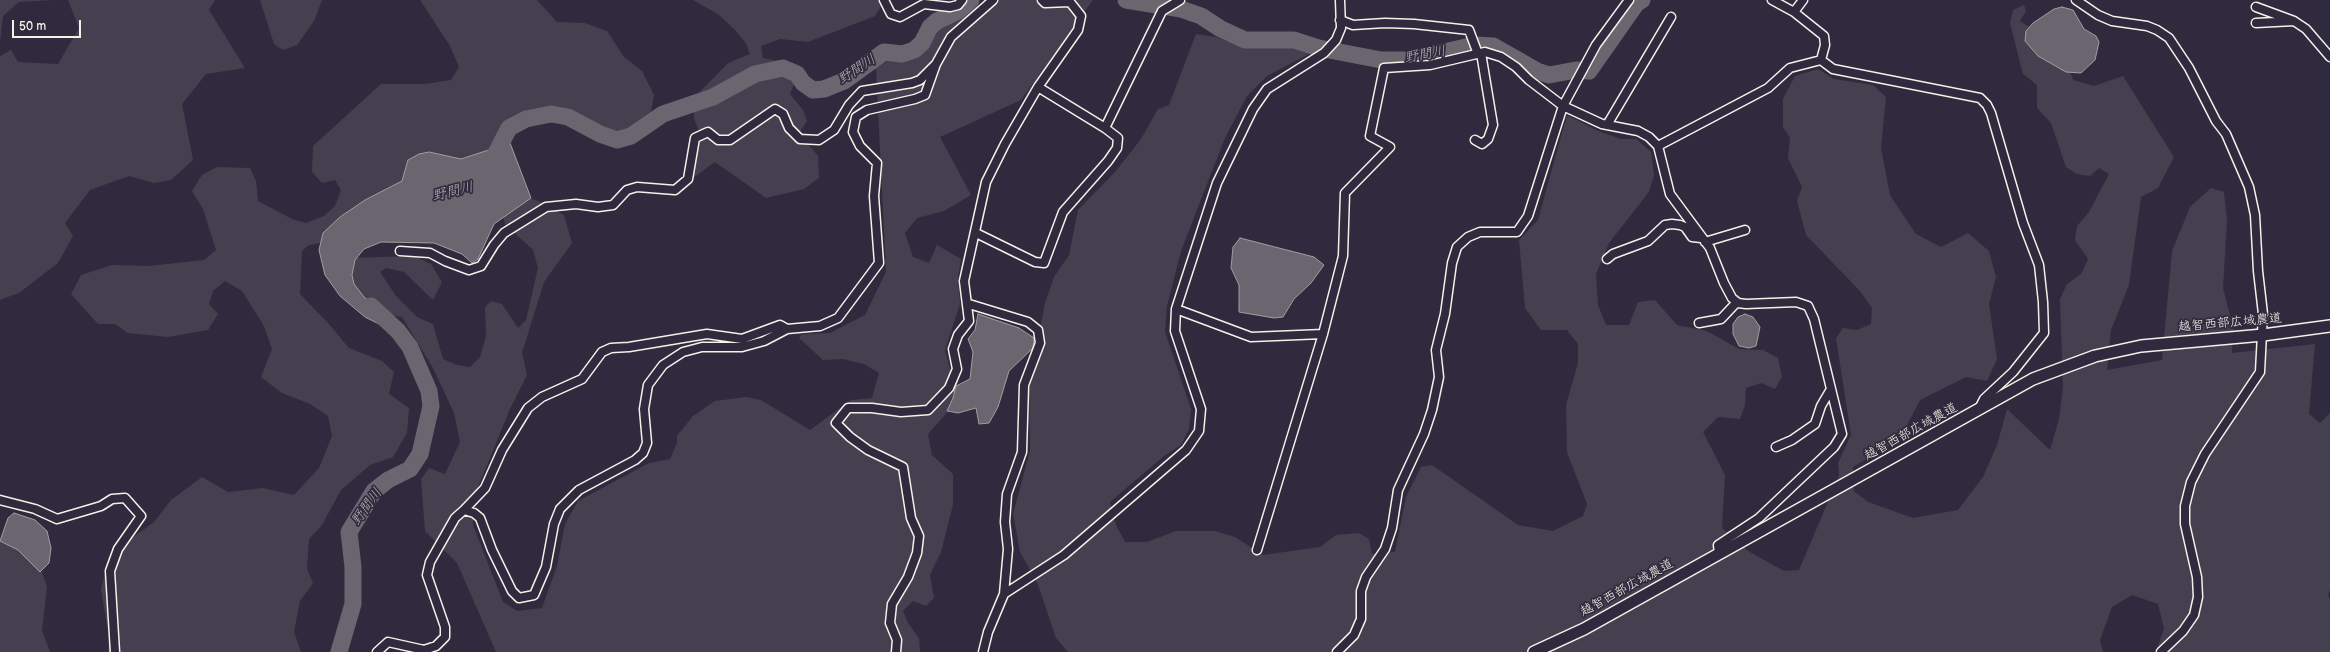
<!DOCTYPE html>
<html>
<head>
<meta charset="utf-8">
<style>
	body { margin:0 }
	#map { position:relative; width:2330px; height:652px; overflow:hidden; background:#2f2a3d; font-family:"Balsamiq Sans",sans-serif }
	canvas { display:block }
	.scale { position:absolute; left:12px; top:20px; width:69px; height:18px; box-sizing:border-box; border:2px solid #f4f1e8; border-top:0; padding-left:5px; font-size:12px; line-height:14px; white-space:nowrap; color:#f4f1e8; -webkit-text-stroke:3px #2f2a3d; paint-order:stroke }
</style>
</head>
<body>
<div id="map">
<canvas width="2330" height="652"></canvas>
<div class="scale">50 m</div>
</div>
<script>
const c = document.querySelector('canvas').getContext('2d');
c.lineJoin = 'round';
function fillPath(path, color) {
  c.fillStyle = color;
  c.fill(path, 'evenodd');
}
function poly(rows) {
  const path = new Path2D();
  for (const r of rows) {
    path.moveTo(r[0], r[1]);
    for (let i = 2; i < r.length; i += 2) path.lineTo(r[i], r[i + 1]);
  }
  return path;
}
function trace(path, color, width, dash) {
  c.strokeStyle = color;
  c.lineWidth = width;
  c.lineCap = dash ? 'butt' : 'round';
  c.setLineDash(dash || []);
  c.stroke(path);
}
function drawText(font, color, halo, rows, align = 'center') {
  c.font = font + ' "Balsamiq Sans","Klee One",sans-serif';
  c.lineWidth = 3.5;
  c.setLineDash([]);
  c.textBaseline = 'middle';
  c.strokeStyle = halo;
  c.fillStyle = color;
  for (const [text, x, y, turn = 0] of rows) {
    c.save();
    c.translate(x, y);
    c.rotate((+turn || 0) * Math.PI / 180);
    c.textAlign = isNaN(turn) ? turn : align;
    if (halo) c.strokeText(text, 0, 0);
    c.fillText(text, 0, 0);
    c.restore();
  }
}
const green = poly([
	[0,0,53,0,19,2,3,16,0,42],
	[68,0,215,0,209,10,245,68,206,74,182,104,193,160,171,180,154,183,129,176,90,190,65,223,73,236,58,263,19,293,0,300,0,56,11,50,18,62,58,64,79,28],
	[260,0,322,0,314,21,297,45,283,50,274,44],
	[420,0,537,0,557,22,585,23,607,31,624,57,642,71,654,95,650,117,635,128,620,132,601,128,563,113,513,132,503,154,326,242,309,245,302,251,300,294,328,323,349,348,382,361,394,372,389,394,409,408,407,433,393,457,370,465,341,490,322,525,309,539,307,569,313,583,300,601,294,632,301,652,108,652,109,637,101,589,110,554,154,522,171,500,202,477,228,492,263,488,294,495,319,468,332,436,328,416,310,404,282,393,261,377,272,349,264,326,242,291,225,281,213,291,209,304,218,314,208,330,168,337,128,333,115,324,98,324,71,294,81,275,112,265,148,266,204,260,216,250,203,209,192,191,202,175,217,167,250,168,256,181,258,201,292,219,306,223,324,216,335,206,341,190,335,180,322,183,312,172,313,146,381,84,425,84,451,80,459,67,450,46],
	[693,0,885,0,875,16,808,42,780,39,761,46,763,58,787,63,796,79,790,94,803,110,807,121,799,133,818,156,819,178,804,189,766,198,715,162,693,178,699,131,694,118,694,98,728,63,750,54,746,43,735,30,718,14],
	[988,0,1093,0,1021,100,940,137,971,195,944,211,917,218,905,233,913,257,929,263,937,245,961,259,958,277,960,304,945,350,958,400,928,434,932,455,953,474,953,505,941,552,930,575,934,598,926,606,913,601,903,611,908,623,919,638,920,652,496,652,457,563,425,531,421,479,429,468,445,474,460,442,454,413,433,368,402,317,371,312,350,292,351,258,414,256,431,264,442,282,433,300,404,272,386,268,380,272,396,296,417,317,433,324,443,359,457,365,470,367,480,357,486,336,485,307,491,301,502,304,518,328,526,320,538,268,533,250,505,224,502,209,521,197,536,200,564,215,572,243,544,282,522,353,527,375,510,409,474,497,473,525,503,602,517,611,542,608,557,566,565,524,578,501,649,463,670,459,677,443,677,436,693,416,715,401,746,397,761,400,810,430,851,400,872,398,879,373,864,364,843,359,823,360,799,338,802,334,830,333,865,315,886,272,876,68],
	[2024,5,2026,11,2020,21,2037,32,2066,59,2073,80,2094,86,2123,76,2174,157,2158,188,2141,197,2129,285,2111,330,2107,370,2162,360,2172,251,2190,207,2211,188,2224,192,2227,221,2223,288,2233,327,2232,353,2315,344,2309,414,2320,423,2330,413,2330,589,2328,596,2330,598,2330,652,2156,652,2164,628,2158,604,2132,595,2112,607,2100,640,2103,652,1068,652,1056,638,1037,582,1020,552,1013,514,1030,451,1029,388,1045,303,1054,277,1069,255,1078,210,1115,172,1141,139,1158,109,1169,105,1196,34,1216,37,1245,48,1291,48,1307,50,1309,54,1267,76,1247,96,1225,138,1181,251,1167,306,1165,332,1191,409,1189,429,1181,445,1164,456,1110,502,1116,525,1125,542,1147,542,1176,531,1215,531,1235,537,1263,555,1320,547,1336,535,1359,533,1369,539,1372,554,1395,552,1406,497,1421,467,1432,465,1518,525,1553,531,1583,516,1587,504,1567,452,1566,405,1578,363,1578,344,1567,330,1541,330,1525,308,1519,240,1538,220,1567,115,1598,131,1621,139,1636,139,1651,152,1654,175,1649,192,1609,243,1596,274,1598,305,1606,325,1629,325,1638,302,1655,300,1677,325,1707,331,1739,349,1763,350,1778,358,1782,377,1775,389,1761,383,1746,388,1745,405,1740,419,1718,417,1703,432,1725,475,1722,528,1748,551,1784,571,1799,570,1839,476,1838,463,1851,435,1836,338,1843,328,1857,330,1871,324,1872,308,1859,290,1806,235,1797,201,1802,187,1788,158,1790,138,1783,127,1783,99,1795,76,1818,69,1834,79,1873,85,1886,97,1881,148,1890,195,1916,234,1941,247,1968,233,1989,251,1996,277,1989,304,1997,359,1987,381,1966,377,1920,400,1900,439,1853,467,1854,491,1868,502,1913,518,1958,510,1983,477,1997,445,2007,409,2050,450,2059,419,2063,387,2060,299,2067,284,2081,274,2088,259,2075,240,2077,226,2089,212,2109,174,2099,168,2090,176,2077,174,2066,167,2051,123,2037,108,2037,85,2023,74,2010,23,2013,10],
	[0,539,9,540,38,561,47,587,42,631,50,652,0,652]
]);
const water = poly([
	[2062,7,2073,10,2084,29,2096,36,2099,42,2095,60,2081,73,2066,72,2038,56,2025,41,2026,31,2033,23,2054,9,2062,7],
	[510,143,531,198,494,224,478,259,472,263,462,254,434,243,381,242,364,249,355,260,352,275,354,284,364,297,390,319,385,323,379,324,365,317,340,296,325,275,319,250,323,233,340,217,365,200,402,181,408,160,419,154,429,152,461,159,510,143],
	[1240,238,1314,257,1324,265,1311,283,1294,299,1283,317,1274,318,1239,312,1239,285,1231,268,1233,247,1240,238],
	[978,314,1019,328,1034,338,1033,348,1009,371,998,407,989,423,979,424,976,408,958,413,947,411,953,398,956,386,970,379,973,352,968,339,975,330,978,314],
	[1745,314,1753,317,1760,327,1756,346,1749,348,1739,346,1733,334,1733,324,1738,317,1745,314],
	[14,513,35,520,47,531,51,548,49,563,40,572,18,550,0,541,8,518,14,513]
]);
const river = poly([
	[1126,0,1181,9,1201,16,1221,29,1245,40,1294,40,1319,48,1381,60,1408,60,1475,45,1493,46,1537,71,1549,75,1576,70,1589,71,1636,4,1642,0],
	[489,167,509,128,526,119,551,114,568,117,600,134,617,140,631,136,663,114,713,97,755,74,783,68,797,74,803,83,813,90,824,89,844,81,884,52,902,54,914,50,922,43,930,27,937,21,958,11,971,0],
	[339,652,353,604,353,567,349,532,374,491,388,480,410,469,420,454,431,406,429,391,410,347,398,331,371,306]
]);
const street = poly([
	[884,0,891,14,900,17,924,4,950,7,958,5,962,0],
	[1772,0,1794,12,1824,36,1825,45,1821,60],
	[2076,0,2098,15,2112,21,2147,26,2157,30,2169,38,2189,68,2216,121,2226,134,2249,187,2255,215,2258,271,2263,314,2260,372,2205,454,2191,482,2185,506,2185,524,2197,577,2198,597,2194,615,2183,631,2161,652],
	[2256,7,2294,21],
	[1794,12,1803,0],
	[1340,20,1353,25,1385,23,1414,24,1469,30,1478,54],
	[2256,23,2294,21,2306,29,2330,57],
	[1821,60,1833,69,1980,98,1987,105,1991,113,2023,223,2039,265,2043,302,2044,333,2013,372,1984,399,1979,409],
	[1038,87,1105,128,1162,11,1180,0],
	[1607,125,1671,17],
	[1475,140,1482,144,1488,139,1493,125,1481,53],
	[1658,146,1768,88,1790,68,1821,60],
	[976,233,1035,262,1044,263,1063,212,1108,161,1117,148,1118,138,1105,128],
	[1705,242,1745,230],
	[400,251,430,253,445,261,469,270,481,266,494,245,504,233,546,207,576,204,598,207,613,205,627,190,637,187,675,190,688,179,695,138,708,132,718,140,730,140,775,109,783,114,789,128,800,139,819,140,834,130,849,105,862,91,912,83,920,80,935,65],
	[1607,259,1613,254,1648,241,1665,225,1672,224,1680,225,1685,227,1692,237,1701,238],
	[969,304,1028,322,1038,330,1040,343,1024,385,1022,452,1007,494,1005,522,1008,549,1004,594,988,632,983,652],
	[1176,309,1251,337,1323,334],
	[1699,323,1721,319,1737,302],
	[1776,447,1792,440,1815,424,1821,406,1831,389],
	[0,500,35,509,57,519,101,506,112,499,125,498,141,516,118,549,110,571,115,652],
	[464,510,485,488,502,450,528,408,542,397,582,379,602,352,611,348,629,347,707,334,742,339,780,325,787,329],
	[1257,550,1323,334,1343,256,1345,193,1390,147,1370,136,1384,68,1430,65,1485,52,1501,57,1516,67,1529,80,1563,106,1602,124,1638,131,1649,137,1658,146,1670,194,1710,248,1724,283,1732,298,1738,303,1746,304,1796,302,1808,306,1814,319,1842,434,1834,447,1759,518,1718,545,1719,554],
	[1004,594,1064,555,1186,450,1199,431,1201,409,1175,331,1176,309,1217,183,1253,109,1267,89,1324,53,1336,40,1341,28,1340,0],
	[377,652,388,642,424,650,436,646,445,637,445,627,427,575,430,562,455,518,464,510,474,513,480,518,492,550,512,591,519,598,534,595,546,567,554,524,560,509,579,490,635,460,643,453,647,443,644,409,648,385,663,365,683,352,702,347,742,347,764,341,787,329,820,326,838,318,879,263,874,196,877,163,860,146,853,132,856,117,867,110,915,99,925,95,936,64,951,37,993,0],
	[896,652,897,640,890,623,892,604,908,577,917,553,919,536,911,518,903,467,868,450,850,437,836,423,848,408,872,408,901,412,928,410,949,388,957,369,953,349,958,335,969,321,964,281,986,182,1005,144,1038,87,1078,30,1081,16,1070,2,1045,3,1042,0],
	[1337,652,1354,635,1361,619,1361,591,1366,577,1385,549,1392,528,1398,490,1424,434,1432,410,1439,377,1436,350,1445,314,1452,263,1457,247,1468,237,1480,232,1517,232,1528,216,1563,106,1596,45,1629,0]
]);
const secondary = poly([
	[1534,652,1584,629,2033,379,2095,356,2141,346,2263,335,2330,326]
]);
const streetNames = [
	["越智西部広域農道",2230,323,-5],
	["越智西部広域農道",1911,432,-29],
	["越智西部広域農道",1627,588,-29]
];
const waterNames = [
	["野間川",1425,55,-10],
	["野間川",857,70,-33],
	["野間川",453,192,-13],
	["野間川",367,507,-54]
];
fillPath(green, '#454050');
fillPath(water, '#6a6670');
trace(water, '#a19ea0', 1);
trace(river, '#6a6670', 17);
trace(street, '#f4f1e8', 11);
trace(secondary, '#f4f1e8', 14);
trace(street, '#2f2a3d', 8);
trace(secondary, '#2f2a3d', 11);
drawText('13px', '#f4f1e8', '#2f2a3d', streetNames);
drawText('italic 14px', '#b6b2b2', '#2f2a3d', waterNames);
</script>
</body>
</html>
